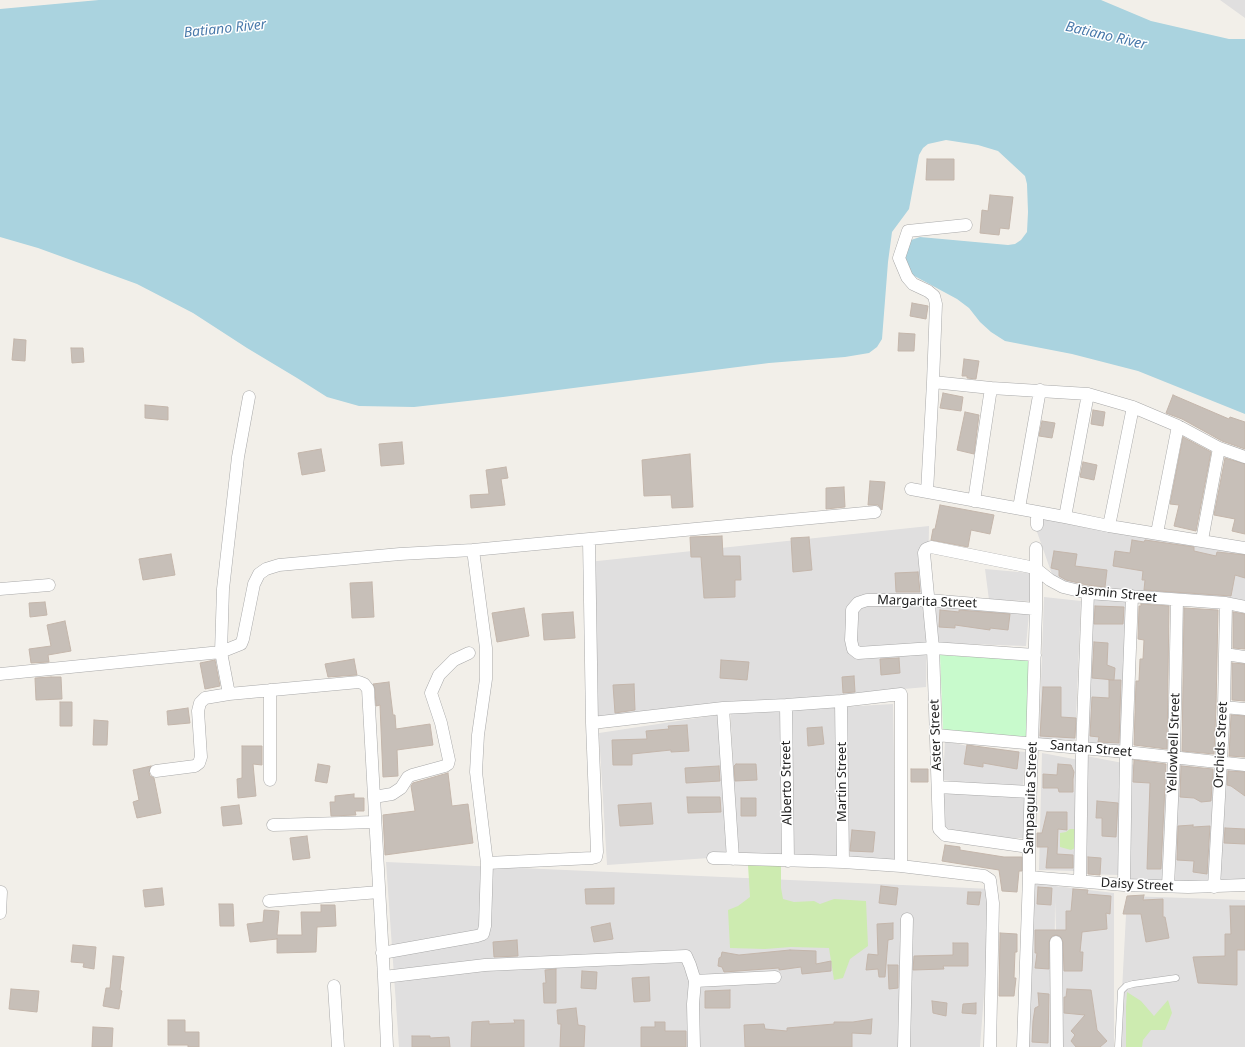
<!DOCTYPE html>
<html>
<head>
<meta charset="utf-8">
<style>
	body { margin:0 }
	canvas { display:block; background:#f2efe9 }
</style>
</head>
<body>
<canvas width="1245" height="1047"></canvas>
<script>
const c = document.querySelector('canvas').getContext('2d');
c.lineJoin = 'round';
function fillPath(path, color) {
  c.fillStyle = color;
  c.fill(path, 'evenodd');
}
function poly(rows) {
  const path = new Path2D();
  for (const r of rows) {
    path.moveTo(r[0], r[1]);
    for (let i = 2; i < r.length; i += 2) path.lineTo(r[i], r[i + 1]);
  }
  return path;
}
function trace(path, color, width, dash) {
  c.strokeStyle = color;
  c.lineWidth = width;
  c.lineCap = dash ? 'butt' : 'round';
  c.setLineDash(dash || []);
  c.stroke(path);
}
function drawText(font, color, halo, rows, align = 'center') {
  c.font = font + ' "Noto Sans",sans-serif';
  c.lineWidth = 3;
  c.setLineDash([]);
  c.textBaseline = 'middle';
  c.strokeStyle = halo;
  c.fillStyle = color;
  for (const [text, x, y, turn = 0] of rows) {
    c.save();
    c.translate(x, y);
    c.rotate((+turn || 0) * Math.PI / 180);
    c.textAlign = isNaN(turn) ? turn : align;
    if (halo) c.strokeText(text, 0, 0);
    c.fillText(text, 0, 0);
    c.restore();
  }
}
const residential = poly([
	[1220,0,1245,0,1245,18],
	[1031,515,1245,551,1245,605,1164,598,1054,580],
	[929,526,926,687,596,717,588,562],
	[985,569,1030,573,1032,601,989,600],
	[1089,595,1130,599,1125,749,1085,746],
	[1044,597,1081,601,1075,740,1039,739],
	[929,607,974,607,1029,613,1026,646,939,643],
	[782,702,784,859,738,861,730,706],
	[837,703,839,859,793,862,784,707],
	[893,704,896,860,850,863,841,707],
	[724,714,728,859,709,858,607,865,599,733],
	[945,741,972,747,1026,752,1023,785,986,785,943,780],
	[1042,753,1079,760,1074,871,1039,870],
	[1086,756,1123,763,1118,875,1083,874],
	[1130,764,1167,771,1162,882,1126,881],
	[1178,764,1215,770,1210,882,1175,881],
	[1221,766,1245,768,1245,885,1218,884],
	[938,791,1026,797,1024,838,986,838,945,828],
	[386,862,992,889,980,1047,399,1047],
	[1033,881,1055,886,1114,893,1114,1047,1060,1047,1055,899,1054,1047,1027,1047],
	[1127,896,1245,900,1245,1047,1119,1047]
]);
const grass = poly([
	[1070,829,1077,829,1077,847,1071,850,1060,847,1060,833,1066,832],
	[748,865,781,866,781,888,783,899,794,902,814,901,820,904,834,899,866,901,868,946,850,959,843,978,834,980,829,948,791,947,765,949,730,948,728,910,738,906,750,897],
	[1127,992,1141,1001,1154,1016,1168,1000,1172,1013,1165,1030,1151,1030,1143,1040,1142,1047,1126,1047,1126,1007]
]);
const park = poly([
	[940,655,1029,660,1027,737,943,730]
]);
const water = poly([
	[99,0,1101,0,1151,21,1229,39,1245,39,1245,414,1138,371,1072,354,1005,341,991,332,980,322,969,308,957,299,907,272,902,259,911,240,920,237,1008,245,1015,244,1021,240,1027,232,1028,212,1027,184,1025,176,998,151,978,145,946,140,928,144,923,148,919,155,909,209,892,232,888,262,882,339,877,347,869,353,845,357,769,363,503,397,414,407,359,406,327,397,297,378,247,348,193,313,137,284,38,248,0,237,0,9]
]);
const building = poly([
	[927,159,954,159,954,180,926,180,927,159],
	[990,195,1013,197,1009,229,1000,228,999,235,980,233,982,210,988,211,990,195],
	[912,303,928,306,926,319,910,316,912,303],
	[899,333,915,334,914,351,898,351,899,333],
	[14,339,26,340,25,361,12,360,14,339],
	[71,348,83,348,84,362,72,363,71,348],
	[964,359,979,361,976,379,967,378,967,376,962,376,964,359],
	[943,393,963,397,961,411,940,408,943,393],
	[1173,395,1229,419,1230,417,1245,422,1245,449,1222,441,1182,419,1166,413,1173,395],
	[145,405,168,407,168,420,145,418,145,405],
	[1093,410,1105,412,1103,426,1091,424,1093,410],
	[965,412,979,415,974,454,957,450,965,412],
	[1042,421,1055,423,1052,438,1039,436,1042,421],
	[1183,437,1211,452,1196,531,1174,526,1179,505,1170,504,1183,437],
	[402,442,404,464,381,466,379,444,402,442],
	[321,449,325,471,302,475,298,453,321,449],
	[690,454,693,507,672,508,671,495,644,496,642,460,690,454],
	[1225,458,1245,464,1245,534,1232,531,1235,519,1214,515,1225,458],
	[1083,462,1097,465,1094,480,1080,477,1083,462],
	[506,467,508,478,501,479,505,505,471,508,470,495,489,494,486,470,506,467],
	[870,481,885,482,882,510,878,505,868,505,870,481],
	[844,487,845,507,826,509,826,488,844,487],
	[940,505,994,515,990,534,971,530,968,547,931,540,933,529,935,529,940,505],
	[722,536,723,556,740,556,741,580,735,580,735,597,704,598,701,557,691,557,690,537,722,536],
	[809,537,812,570,793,572,791,538,809,537],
	[1132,540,1144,542,1145,540,1194,547,1194,551,1216,556,1217,552,1245,555,1245,578,1235,575,1231,596,1144,590,1145,580,1142,580,1143,571,1113,566,1115,551,1130,553,1132,540],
	[1054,551,1077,554,1075,566,1107,570,1105,587,1087,585,1066,580,1059,576,1059,570,1051,568,1054,551],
	[171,554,175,575,143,580,139,559,171,554],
	[918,572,920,592,896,592,895,573,918,572],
	[372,582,374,617,352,618,350,583,372,582],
	[45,602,47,615,30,617,29,603,45,602],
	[1141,604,1169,606,1167,749,1134,745,1136,681,1139,681,1140,659,1143,659,1144,640,1138,639,1139,606,1141,606,1141,604],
	[1095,606,1124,607,1123,624,1094,624,1095,606],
	[524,608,529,636,497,642,492,613,524,608],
	[1184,608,1218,610,1216,707,1214,754,1182,751,1184,608],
	[940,610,959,612,959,610,1010,614,1008,630,990,628,990,630,955,625,955,628,939,627,940,610],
	[573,612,575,638,544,640,542,614,573,612],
	[1233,612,1245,614,1245,649,1233,648,1233,612],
	[65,621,71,651,48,655,49,662,31,663,29,649,51,646,47,625,65,621],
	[1094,642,1108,643,1107,665,1115,668,1114,680,1092,678,1094,642],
	[899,658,900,673,881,675,880,659,899,658],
	[354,659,357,675,328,677,325,664,354,659],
	[215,660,220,686,205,689,200,663,215,660],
	[721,660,749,662,747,680,720,678,721,660],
	[1232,663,1245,664,1245,701,1232,700,1232,663],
	[854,676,855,692,843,693,842,677,854,676],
	[51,677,61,677,62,699,36,700,35,678,51,677],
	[1109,680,1121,680,1119,743,1098,742,1099,737,1090,736,1092,697,1109,698,1109,680],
	[389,682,393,715,395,715,396,729,430,724,433,745,397,750,398,776,383,777,380,705,376,706,375,689,373,684,389,682],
	[634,684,635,710,615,713,613,685,634,684],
	[1043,687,1061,687,1061,717,1076,718,1075,738,1040,736,1043,687],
	[60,702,72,702,72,726,60,726,60,702],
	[188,708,190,723,168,725,167,711,188,708],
	[1231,715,1245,716,1245,757,1229,756,1231,715],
	[94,720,108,721,107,745,93,745,94,720],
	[687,725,689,751,671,752,671,750,632,754,632,765,613,765,612,740,647,739,646,731,669,729,668,726,687,725],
	[822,727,824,744,808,746,807,728,822,727],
	[967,745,1019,752,1017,769,983,763,983,767,964,764,967,745],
	[242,746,262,746,262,765,253,764,256,796,238,798,237,779,242,778,242,746],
	[1134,760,1166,764,1161,869,1147,869,1150,783,1133,782,1134,760],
	[318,764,330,766,327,783,315,781,318,764],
	[736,764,756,764,757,780,735,781,734,766,736,764],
	[1058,764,1071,765,1074,772,1073,779,1073,792,1059,792,1058,788,1043,788,1043,774,1057,775,1058,764],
	[151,766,149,772,150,776,154,778,161,813,137,818,133,802,139,800,133,770,151,766],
	[719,766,720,781,686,783,685,768,719,766],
	[1181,766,1213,769,1211,801,1201,802,1194,798,1180,797,1181,766],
	[911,769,928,769,928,782,911,782,911,769],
	[1228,771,1245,772,1245,796,1231,786,1227,785,1228,771],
	[448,773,452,806,468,804,473,843,385,855,383,815,415,811,411,786,413,783,448,773],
	[354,794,354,798,364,798,364,811,355,811,356,815,331,816,330,802,335,802,335,796,354,794],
	[687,797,720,797,721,812,688,813,687,797],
	[741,798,756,798,756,816,741,816,741,798],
	[1097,801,1118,803,1116,837,1102,836,1102,818,1096,818,1097,801],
	[651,803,653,824,620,826,618,805,651,803],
	[239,805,242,824,223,826,221,807,239,805],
	[1047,812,1067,812,1067,830,1058,829,1057,854,1073,855,1073,868,1046,868,1048,847,1037,847,1037,833,1042,833,1047,812],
	[1193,825,1193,827,1210,826,1207,874,1193,872,1194,861,1177,860,1178,826,1193,825],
	[1225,828,1245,829,1245,844,1224,843,1225,828],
	[852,830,875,832,873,852,850,851,852,830],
	[307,836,310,858,293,860,290,838,307,836],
	[945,845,960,847,960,850,1004,857,1022,857,1022,871,1019,871,1017,892,1002,891,999,870,942,861,945,845],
	[1088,857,1101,858,1100,875,1088,874,1088,857],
	[881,886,898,888,896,905,879,903,881,886],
	[1038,887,1052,888,1051,905,1037,904,1038,887],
	[162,888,164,905,145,907,143,890,162,888],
	[614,888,614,904,586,904,585,889,614,888],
	[1073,889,1088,890,1087,894,1111,896,1110,914,1106,913,1107,929,1082,932,1080,952,1083,952,1082,971,1064,971,1063,942,1060,936,1056,935,1052,936,1049,942,1049,969,1035,968,1037,953,1035,953,1035,930,1066,930,1066,911,1071,911,1073,889],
	[968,892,981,892,979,905,967,904,968,892],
	[1144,895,1143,900,1163,899,1163,917,1165,917,1169,938,1146,942,1141,914,1123,914,1127,896,1144,895],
	[219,904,233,904,234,926,220,926,219,904],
	[321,905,335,905,336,926,317,927,316,952,277,953,277,938,277,939,250,942,247,924,263,922,264,910,279,911,277,935,302,935,301,912,321,912,321,905],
	[1230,906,1245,906,1245,950,1237,950,1237,985,1198,983,1193,957,1225,956,1225,934,1231,934,1230,906],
	[610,923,613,939,594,942,591,927,610,923],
	[893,923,893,939,888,940,885,977,879,977,878,969,866,970,868,954,878,955,877,924,893,923],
	[1000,933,1017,934,1017,952,1015,952,1014,978,1016,978,1014,996,999,996,1000,933],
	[517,940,518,956,494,957,493,942,517,940],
	[953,943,968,943,968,966,943,966,944,969,913,970,914,956,953,955,953,943],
	[73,945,96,947,94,969,83,967,84,963,71,962,73,945],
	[790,950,816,951,816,964,831,961,831,971,802,974,801,967,779,970,779,968,724,972,722,967,718,966,719,958,721,957,722,952,739,955,790,950],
	[113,956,124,957,120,990,122,991,119,1009,103,1006,106,988,110,988,113,956],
	[888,965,898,965,898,988,889,989,888,965],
	[556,969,556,1003,544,1003,543,983,546,983,545,970,556,969],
	[582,971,597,972,596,989,581,988,582,971],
	[649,977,650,1001,634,1002,632,978,649,977],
	[11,989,39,991,37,1012,9,1009,11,989],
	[1067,989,1091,990,1097,1030,1107,1041,1100,1047,1076,1047,1071,1041,1075,1035,1071,1031,1085,1015,1064,1013,1064,997,1066,997,1067,989],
	[730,990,730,1008,705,1008,705,991,730,990],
	[1038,993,1049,994,1048,1043,1032,1042,1033,1021,1035,1008,1039,1006,1038,993],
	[932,1001,947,1003,946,1016,933,1013,932,1001],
	[976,1003,976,1014,962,1013,963,1004,976,1003],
	[576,1008,578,1025,585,1026,584,1047,560,1047,561,1024,558,1024,557,1010,576,1008],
	[872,1019,871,1034,852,1033,852,1047,745,1047,744,1025,764,1024,765,1029,787,1031,787,1028,834,1024,834,1022,853,1022,872,1019],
	[168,1020,185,1020,185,1032,199,1032,199,1047,188,1047,188,1045,168,1045,168,1020],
	[514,1020,524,1020,524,1047,471,1047,472,1022,489,1021,489,1024,515,1023,514,1020],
	[655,1022,665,1022,665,1031,686,1031,686,1047,641,1047,641,1027,655,1027,655,1022],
	[93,1027,113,1028,112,1047,92,1047,93,1027],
	[412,1036,430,1036,430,1038,449,1037,450,1047,412,1047,412,1036]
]);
const service = poly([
	[1118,1047,1121,991,1126,986,1133,984,1176,978]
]);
const minor = poly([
	[933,382,991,388,1088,394,1133,407,1178,426,1219,448,1245,457],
	[911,489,1065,517,1109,526,1245,548],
	[927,492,933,382,936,304,934,296,928,291,913,284,907,277,899,258,908,231,966,225],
	[974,501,991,388],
	[1019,508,1040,390],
	[1037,512,1037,525],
	[1065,517,1088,394],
	[1109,526,1133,407],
	[1157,533,1178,426],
	[1202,540,1219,448],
	[0,589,49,585],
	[1225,654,1245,657],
	[1035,655,933,648,858,653,853,649,851,640,852,619,852,610,858,603,867,600,928,600,1036,609],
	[0,674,221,652,241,644,243,639,254,584,259,574,266,569,279,565,400,554,473,550,875,512],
	[229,694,221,652,223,589,238,457,249,397],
	[841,701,843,862],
	[786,705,788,861],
	[1224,707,1245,709],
	[723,708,733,859],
	[592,723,723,708,786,705,841,701,901,694,901,866],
	[936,735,1126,752,1245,765],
	[156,771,195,766,199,763,201,757,198,711,200,703,205,698,229,694,359,682,364,684,368,689,384,977,387,1047],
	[270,780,270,690],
	[938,787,1030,792],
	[374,797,392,794,401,788,408,777,412,775,445,766,448,764,449,760,441,723,431,693,439,675,454,660,469,653],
	[273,825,375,822],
	[1029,847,945,835,939,829,933,648,924,553,926,549,931,547,1035,568,1050,580,1063,587,1088,593,1226,603,1245,607],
	[713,858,843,862,901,866,984,876,990,880,993,903,990,1047],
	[487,863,592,858,596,857,597,852,592,723,589,540],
	[1029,877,1124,885,1188,887,1245,885],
	[1080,881,1082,749,1088,593],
	[1124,885,1126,752,1132,596],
	[1168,886,1174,758,1177,600],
	[1214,887,1224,707,1226,603],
	[269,901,379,892],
	[0,913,1,892],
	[1056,942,1057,1047],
	[382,953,477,936,483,934,485,926,487,863,476,772,478,735,486,679,486,648,473,550],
	[384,977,485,965,686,956,690,965,695,981],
	[334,986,338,1047],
	[694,1047,693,1004,695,981,775,977],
	[904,1047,907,919],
	[1023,1047,1029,877,1029,847,1036,609,1036,548]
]);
const streetNames = [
	["Jasmin Street",1117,594,6],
	["Margarita Street",927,602,2],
	["Aster Street",936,735,-92],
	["Yellowbell Street",1174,743,-88],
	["Orchids Street",1221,745,-87],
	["Santan Street",1091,749,5],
	["Martin Street",842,782,-90],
	["Alberto Street",787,783,-91],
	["Sampaguita Street",1031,798,-88],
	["Daisy Street",1137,885,3]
];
const waterNames = [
	["Batiano River",225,29,-6],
	["Batiano River",1106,36,13]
];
fillPath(residential, '#e0dfdf');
fillPath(grass, '#cdebb0');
fillPath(park, '#c8facc');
fillPath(water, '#aad3df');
fillPath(building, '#c7bfb8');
trace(building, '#c4b6ab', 1);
trace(service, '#a9a9a9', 7);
trace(minor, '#a9a9a9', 13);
trace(service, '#fff', 6);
trace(minor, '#fff', 12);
drawText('13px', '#222', '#fff', streetNames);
drawText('italic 14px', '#4a7aab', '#fff', waterNames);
</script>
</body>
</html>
